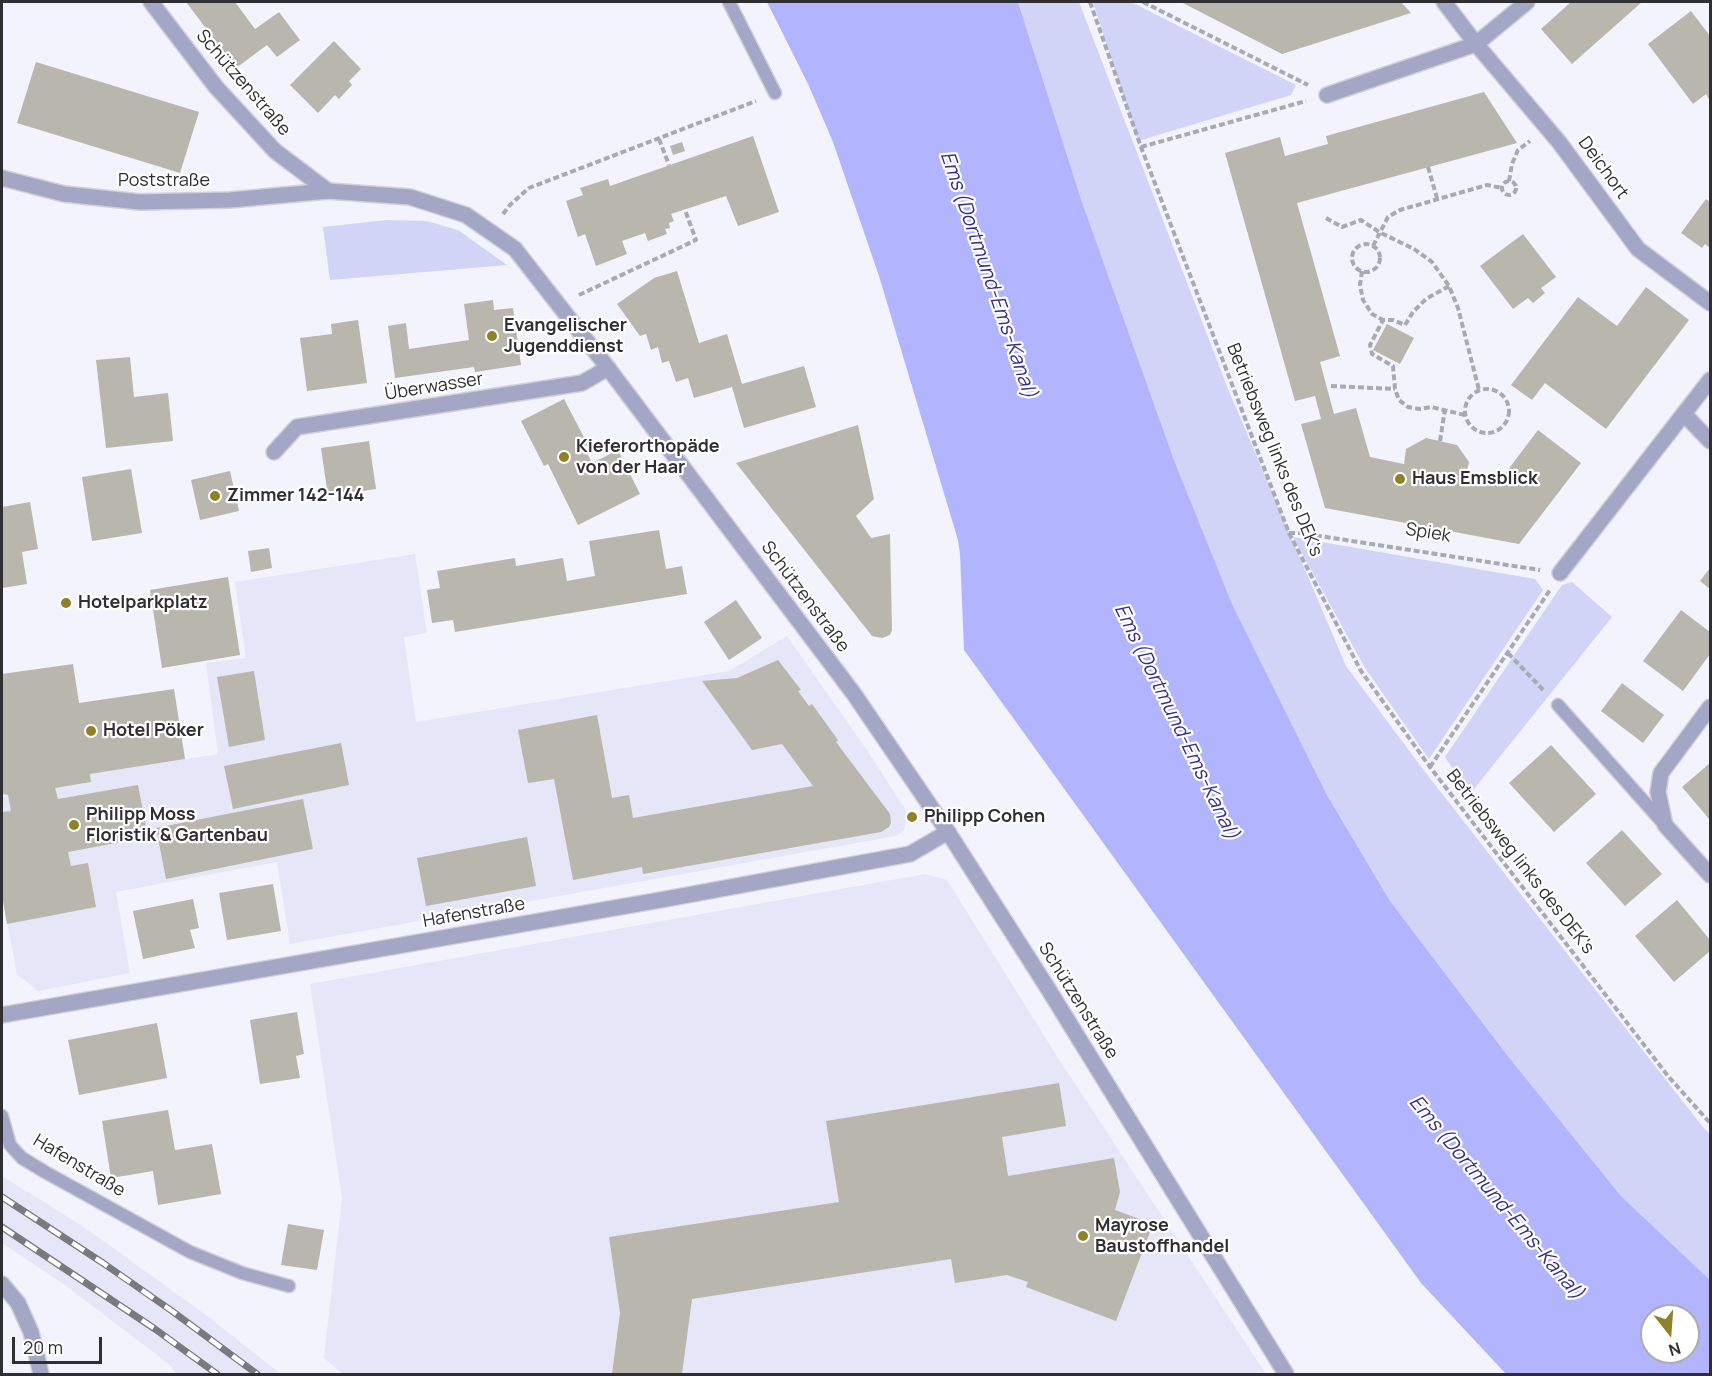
<!DOCTYPE html>
<html>
<head>
<meta charset="utf-8">
<style>
	body { margin:0 }
	#map { position:relative; width:1712px; height:1376px; overflow:hidden; background:#f2f3fd; font-family:Manrope,sans-serif }
	canvas { display:block }
	.frame { position:absolute; inset:0; border:3px solid #2f2f33; pointer-events:none }
	.north { position:absolute; left:1640px; top:1304px; width:60px; height:60px; box-sizing:border-box; background:#fff; border:2px solid #acacad; border-radius:50%; rotate:163deg; font-size:16px; font-weight:700; line-height:24px; text-align:center; color:#2f2f33 }
	.north::after { content:''; display:block; margin:auto; width:21px; height:27px; background:#8e8128; clip-path:polygon(50% 0,100% 100%,50% 72%,0 100%) }
	.scale { position:absolute; left:12px; top:1337px; width:90px; height:27px; box-sizing:border-box; border:3px solid #2f2f33; border-top:0; padding-left:8px; font-size:18px; line-height:21px; white-space:nowrap; color:#2f2f33; -webkit-text-stroke:4px #fff; paint-order:stroke }
</style>
</head>
<body>
<div id="map">
<canvas width="1712" height="1376"></canvas>
<div class="frame"></div>
<div class="north">N</div>
<div class="scale">20 m</div>
</div>
<script>
const c = document.querySelector('canvas').getContext('2d');
c.lineJoin = 'round';
function fillPath(path, color) {
  c.fillStyle = color;
  c.fill(path, 'evenodd');
}
function poly(rows) {
  const path = new Path2D();
  for (const r of rows) {
    if (r.length === 3) {
      path.moveTo(r[0] + r[2], r[1]);
      path.arc(r[0], r[1], r[2], 0, 2 * Math.PI);
      continue;
    }
    path.moveTo(r[0], r[1]);
    for (let i = 2; i < r.length; i += 2) path.lineTo(r[i], r[i + 1]);
  }
  return path;
}
function trace(path, color, width, dash) {
  c.strokeStyle = color;
  c.lineWidth = width;
  c.lineCap = dash ? 'butt' : 'round';
  c.setLineDash(dash || []);
  c.stroke(path);
}
function drawText(font, color, halo, rows, align = 'center') {
  c.font = font + ' Manrope,sans-serif';
  c.lineWidth = 4.5;
  c.setLineDash([]);
  c.textBaseline = 'middle';
  c.strokeStyle = halo;
  c.fillStyle = color;
  for (const [text, x, y, turn = 0] of rows) {
    c.save();
    c.translate(x, y);
    c.rotate((+turn || 0) * Math.PI / 180);
    c.textAlign = isNaN(turn) ? turn : align;
    if (halo) c.strokeText(text, 0, 0);
    c.fillText(text, 0, 0);
    c.restore();
  }
}
const built = poly([
	[415,554,427,633,404,637,416,722,729,671,787,636,869,753,908,814,904,830,896,836,290,944,277,862,116,892,130,973,38,991,17,974,2,895,2,796,91,782,90,774,218,754,206,663,246,658,235,582],
	[925,874,947,880,1058,1058,1266,1374,343,1374,324,1358,342,1198,310,984],
	[2,1176,84,1227,202,1312,281,1374,176,1374,169,1364,66,1286,2,1243]
]);
const green = poly([
	[1018,2,1079,2,1228,389,1346,666,1425,772,1702,1126,1710,1134,1710,1280,1621,1196,1507,1055,1390,901,1327,795,1232,604,1174,460,1082,202],
	[1093,2,1131,2,1296,85,1291,95,1138,141],
	[387,220,426,221,458,230,507,265,330,280,323,227],
	[1293,537,1535,579,1543,590,1429,759,1365,668],
	[1572,582,1612,617,1470,794,1445,757,1562,585]
]);
const water = poly([
	[767,2,1018,2,1082,202,1174,460,1232,604,1327,795,1390,901,1507,1055,1621,1196,1710,1280,1710,1374,1506,1374,1421,1283,964,650,960,554,958,540,879,276,833,142,809,86],
	[1652,1316,1688,1316,1688,1352,1652,1352]
]);
const building = poly([
	[186,2,235,2,255,29,279,12,300,40,277,57,267,45,236,68],
	[1181,2,1401,2,1411,13,1282,54],
	[1571,2,1642,2,1572,64,1541,29],
	[1691,11,1710,36,1710,101,1706,94,1693,104,1648,44],
	[334,41,361,69,349,81,352,85,339,99,335,95,318,113,290,85],
	[36,62,199,112,180,173,17,123],
	[1484,92,1517,143,1297,203,1340,356,1320,362,1334,414,1356,408,1370,457,1404,464,1406,449,1426,438,1457,445,1469,462,1466,476,1498,483,1538,430,1581,463,1519,544,1325,508,1301,424,1321,419,1315,396,1295,401,1225,153,1280,137,1285,156,1328,144,1326,136],
	[753,136,779,212,738,226,726,196,671,214,674,221,669,223,670,228,665,229,667,234,648,241,645,233,622,241,627,254,596,266,585,234,578,237,566,201,583,195,580,188,608,179,610,186],
	[682,142,685,151,673,155,670,146],
	[1706,199,1710,202,1710,248,1705,244,1702,248,1681,233],
	[1523,234,1556,277,1541,288,1545,293,1533,303,1528,298,1513,309,1480,266],
	[677,271,699,343,727,334,742,384,804,366,816,407,744,428,732,387,694,398,688,378,676,382,669,361,662,363,658,347,651,350,646,334,640,336,617,304,654,278],
	[1646,287,1689,320,1606,429,1545,383,1532,400,1511,385,1578,297,1617,326],
	[493,300,494,310,513,308,521,365,475,372,474,367,395,378,388,326,406,323,409,349,469,340,464,304],
	[358,320,367,383,307,391,300,338,332,334,331,324],
	[1387,324,1414,338,1400,364,1373,350],
	[130,357,134,397,168,393,173,441,106,448,96,360],
	[564,399,588,445,584,447,592,463,618,450,640,494,578,525,548,464,544,466,521,421],
	[858,425,874,499,856,516,871,538,890,534,892,630,890,635,882,638,872,636,736,463],
	[369,441,376,489,328,496,321,448],
	[131,469,142,533,92,541,82,477],
	[230,471,239,511,200,520,191,480],
	[30,502,38,549,22,552,27,584,2,588,2,507],
	[659,530,666,569,682,566,687,594,455,632,453,620,432,623,427,590,440,588,437,571,515,558,516,566,563,558,567,581,595,576,589,541],
	[269,548,272,568,251,572,248,551],
	[1710,568,1710,589,1700,581],
	[228,577,240,655,162,668,150,590],
	[736,600,762,638,729,660,704,622],
	[1681,610,1710,632,1710,654,1683,691,1643,661],
	[778,660,801,690,798,691,809,706,812,704,838,740,836,742,890,814,891,823,889,827,881,832,643,874,642,867,573,880,554,779,528,783,518,730,597,715,612,798,629,795,633,818,813,786,782,744,752,750,702,681,737,678],
	[73,664,79,703,174,689,185,759,90,774,91,782,55,788,58,799,138,785,148,837,68,852,71,866,88,863,96,907,7,924,2,895,2,812,11,811,8,795,2,794,2,674],
	[254,671,265,740,229,747,217,677],
	[1622,683,1664,715,1643,743,1601,711],
	[341,743,349,785,233,809,224,766],
	[1551,745,1596,794,1554,832,1509,783],
	[1710,763,1710,820,1682,787],
	[303,799,313,849,166,879,156,828],
	[1622,830,1662,874,1625,906,1586,863],
	[527,837,536,886,426,906,417,858],
	[273,884,281,931,227,940,219,893],
	[193,899,199,928,190,930,195,948,143,959,133,911],
	[1677,900,1710,940,1710,951,1674,982,1635,936],
	[297,1012,304,1054,296,1056,300,1078,260,1084,250,1020],
	[157,1023,167,1078,79,1095,68,1040],
	[1059,1083,1066,1126,1002,1137,1008,1176,1114,1158,1120,1192,1115,1210,1153,1224,1116,1321,1026,1287,1028,1282,1007,1275,955,1283,951,1259,692,1299,682,1374,612,1374,620,1313,609,1237,839,1202,826,1121],
	[168,1110,175,1150,212,1144,221,1194,158,1205,153,1171,111,1178,102,1121],
	[288,1224,324,1230,317,1270,281,1265]
]);
const path = poly([
	[1090,2,1141,147,1289,533,1361,671,1430,767,1668,1076,1710,1123],
	[1143,2,1308,85],
	[659,139,669,165],
	[1141,147,1306,101],
	[1428,167,1437,198],
	[1509,181,1512,164,1518,150,1530,141],
	[1509,188,7],
	[503,214,510,205,529,188,756,101],
	[1326,218,1342,227,1361,220,1379,232,1414,249,1432,262,1449,286,1458,308,1479,390],
	[1366,258,14],
	[1373,246,1388,217,1400,210,1487,185,1502,188],
	[1362,271,1360,285,1363,300,1372,314,1383,320],
	[1449,286,1426,299,1413,312,1405,325,1393,320,1383,320,1370,345,1372,354,1393,366,1395,389,1399,400,1408,407,1419,409,1431,407,1465,415],
	[579,295,696,240,685,210],
	[1331,386,1395,389],
	[1487,411,22],
	[1440,441,1445,409],
	[1289,533,1300,533,1540,570],
	[1508,653,1545,692],
	[1430,767,1550,590]
]);
const service = poly([
	[729,2,775,93],
	[1558,705,1664,824],
	[2,1116,10,1145,22,1158,45,1172,190,1252,242,1273,289,1286]
]);
const minor = poly([
	[151,2,216,87,275,151,328,191],
	[1444,2,1476,44,1559,142,1638,249,1710,303],
	[1327,95,1476,44,1527,2],
	[1685,415,1710,441],
	[274,452,297,427,582,383,608,368],
	[1560,573,1710,380],
	[1710,707,1661,773,1658,792,1665,825,1710,875],
	[2,1015,666,899,910,854,948,832],
	[2,1284,18,1303,31,1332,41,1374]
]);
const tertiary = poly([
	[2,178,64,194,140,202,230,200,328,191,410,197,466,215,515,249,608,368,854,694,948,832,1047,987,1286,1374]
]);
const rail = poly([
	[2,1197,103,1263,172,1311,257,1374],
	[2,1227,155,1329,217,1374]
]);
const markers = [
	[492,336,6,"#8e8128"],
	[564,457,6,"#8e8128"],
	[1400,479,6,"#8e8128"],
	[215,496,6,"#8e8128"],
	[66,603,6,"#8e8128"],
	[91,731,6,"#8e8128"],
	[912,817,6,"#8e8128"],
	[74,825,6,"#8e8128"],
	[1083,1236,6,"#8e8128"]
];
const streetNames = [
	["Schützenstraße",243,83,49],
	["Deichort",1603,168,54],
	["Poststraße",164,181],
	["Überwasser",434,387,-9],
	["Betriebsweg links des DEK's",1274,450,68],
	["Spiek",1428,533,9],
	["Schützenstraße",805,597,53],
	["Betriebsweg links des DEK's",1520,862,52],
	["Hafenstraße",474,913,-10],
	["Schützenstraße",1078,1001,58],
	["Hafenstraße",79,1166,31]
];
const poiNames = [
	["Evangelischer",504,326],
	["Jugenddienst",504,347],
	["Kieferorthopäde",576,447],
	["von der Haar",576,468],
	["Haus Emsblick",1412,479],
	["Zimmer 142-144",227,496],
	["Hotelparkplatz",78,603],
	["Hotel Pöker",103,731],
	["Philipp Moss",86,815],
	["Floristik & Gartenbau",86,836],
	["Philipp Cohen",924,817],
	["Mayrose",1095,1226],
	["Baustoffhandel",1095,1247]
];
const waterNames = [
	["Ems (Dortmund-Ems-Kanal)",988,275,71],
	["Ems (Dortmund-Ems-Kanal)",1176,722,64],
	["Ems (Dortmund-Ems-Kanal)",1496,1198,50]
];
fillPath(built, '#e5e6f7');
fillPath(green, '#d1d3f7');
fillPath(water, '#b2b4fd');
fillPath(building, '#b8b6ad');
trace(service, '#cfd0d9', 15);
trace(minor, '#cfd0d9', 18);
trace(tertiary, '#cfd0d9', 18);
trace(path, '#a9a9b1', 4, [6, 3]);
trace(service, '#a4a6c6', 12);
trace(minor, '#a4a6c6', 15);
trace(tertiary, '#a4a6c6', 15);
trace(rail, '#797980', 7);
trace(rail, '#fff', 4.5, [14]);
for (const [x, y, r, color] of markers) {
  const dot = new Path2D();
  dot.arc(x, y, r, 0, 2 * Math.PI);
  c.fillStyle = color;
  c.fill(dot);
  trace(dot, '#fff', 2);
}
drawText('18px', '#2f2f33', '#fff', streetNames);
drawText('bold 18px', '#2f2f33', '#fff', poiNames, 'left');
drawText('italic 20px', '#382f82', '#fff', waterNames);
</script>
</body>
</html>
